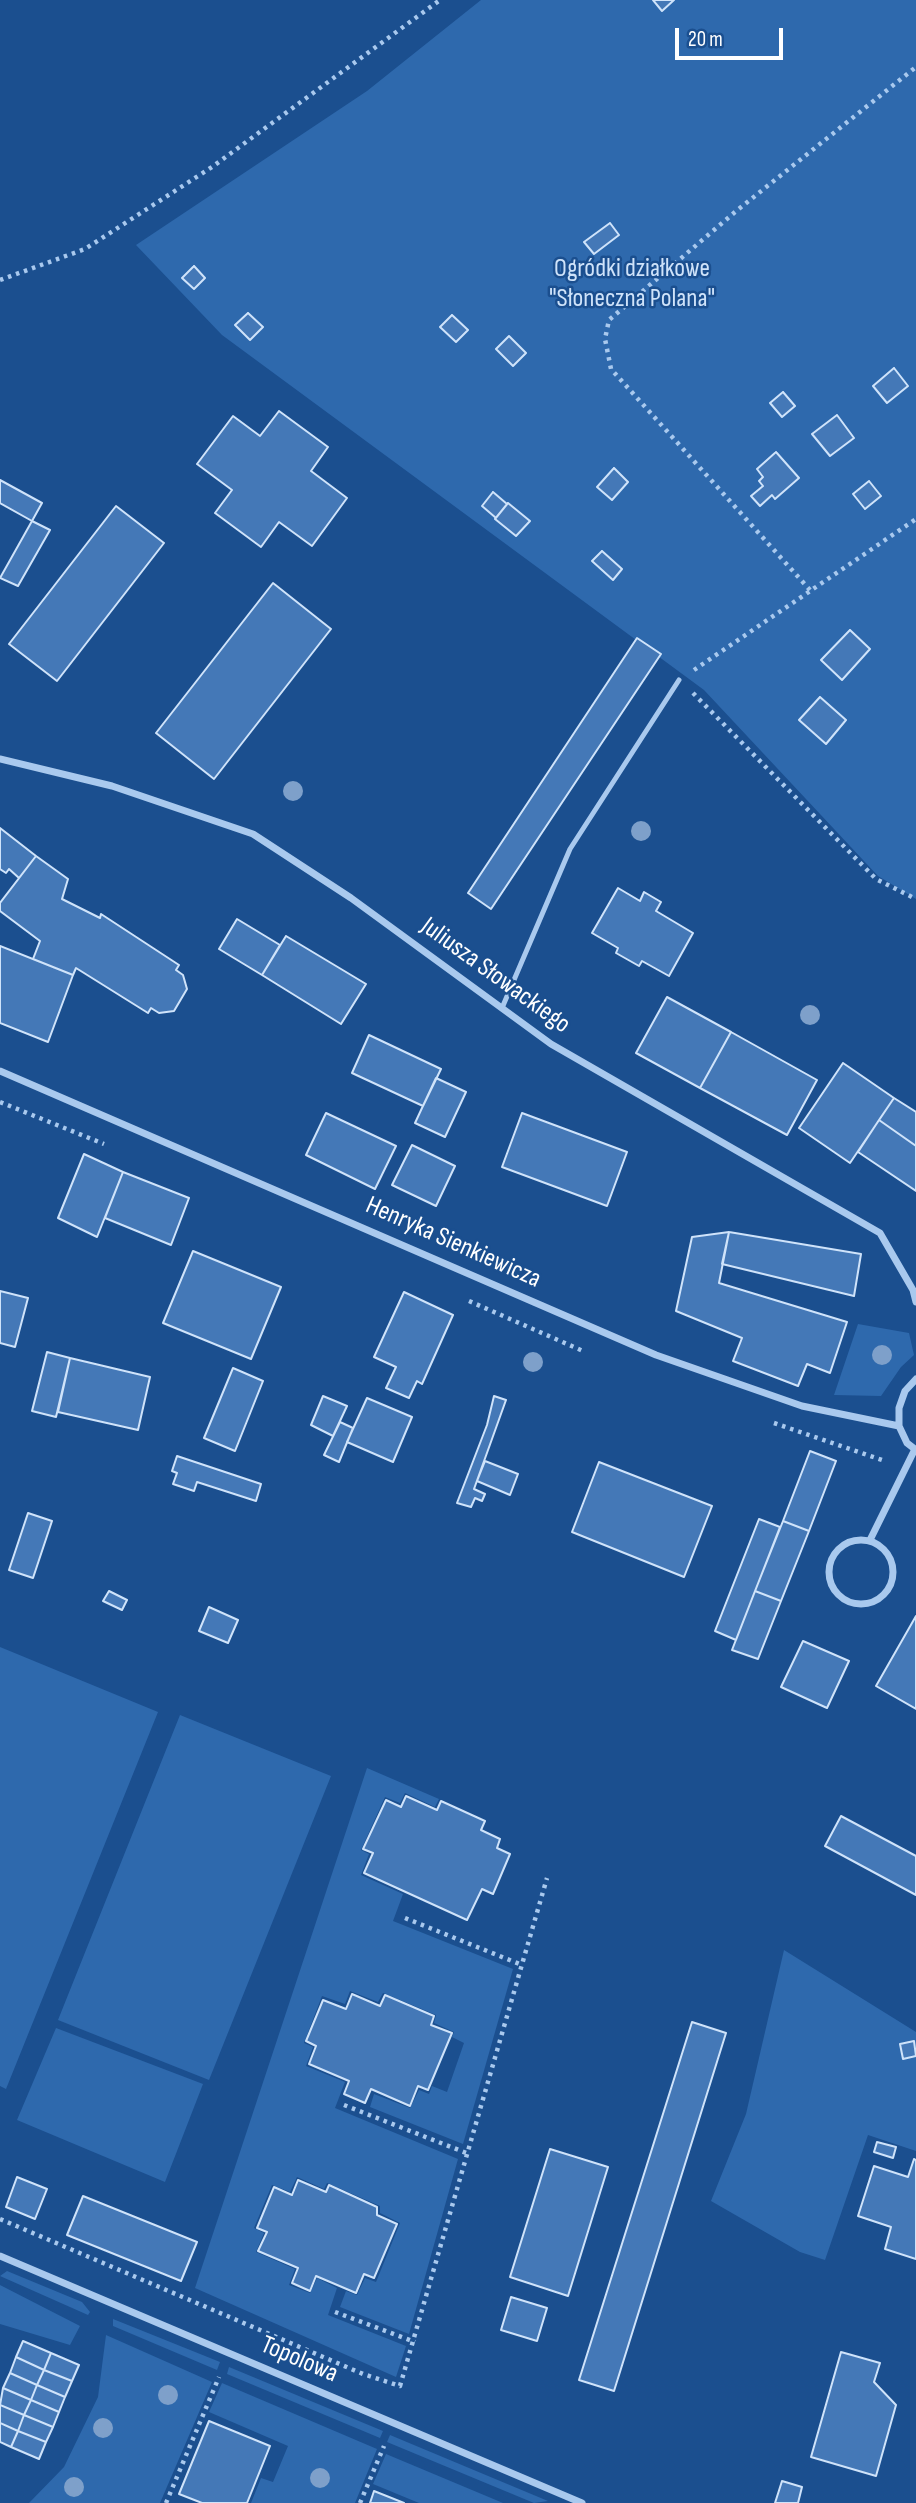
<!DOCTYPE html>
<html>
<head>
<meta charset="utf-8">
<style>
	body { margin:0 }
	#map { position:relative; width:916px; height:2503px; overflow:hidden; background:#1b4f8f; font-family:"Sofia Sans Condensed",sans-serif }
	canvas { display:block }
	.scale { position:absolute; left:675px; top:28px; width:108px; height:32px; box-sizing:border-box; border:4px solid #fff; border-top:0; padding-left:9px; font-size:21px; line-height:24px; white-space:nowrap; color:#fff; -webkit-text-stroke:5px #1b4f8f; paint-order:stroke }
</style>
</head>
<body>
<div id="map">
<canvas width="916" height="2503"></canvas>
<div class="scale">20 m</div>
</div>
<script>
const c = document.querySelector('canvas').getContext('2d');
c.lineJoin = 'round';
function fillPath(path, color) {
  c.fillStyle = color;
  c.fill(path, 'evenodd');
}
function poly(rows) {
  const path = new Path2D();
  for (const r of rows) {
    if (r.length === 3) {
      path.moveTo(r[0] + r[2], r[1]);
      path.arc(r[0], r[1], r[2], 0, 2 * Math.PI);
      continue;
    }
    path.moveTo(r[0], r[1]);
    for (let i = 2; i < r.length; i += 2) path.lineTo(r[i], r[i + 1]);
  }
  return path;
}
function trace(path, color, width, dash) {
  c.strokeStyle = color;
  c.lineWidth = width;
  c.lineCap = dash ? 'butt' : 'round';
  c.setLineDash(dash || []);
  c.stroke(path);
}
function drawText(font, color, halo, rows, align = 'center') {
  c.font = font + ' "Sofia Sans Condensed",sans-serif';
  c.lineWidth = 5;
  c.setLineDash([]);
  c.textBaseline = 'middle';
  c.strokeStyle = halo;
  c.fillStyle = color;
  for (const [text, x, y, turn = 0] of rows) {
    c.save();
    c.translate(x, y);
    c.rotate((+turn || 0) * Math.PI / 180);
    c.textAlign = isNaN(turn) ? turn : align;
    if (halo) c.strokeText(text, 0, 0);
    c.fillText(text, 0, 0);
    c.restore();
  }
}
const green = poly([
	[481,0,916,0,916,899,878,876,704,690,222,335,136,245,367,91],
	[858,1324,909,1333,914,1355,901,1367,881,1396,834,1395],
	[0,1647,158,1712,6,2089,0,2086],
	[180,1715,331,1776,209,2080,58,2020],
	[367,1768,439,1799,435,1807,405,1793,400,1803,385,1797,361,1850,369,1854,361,1875,403,1894,393,1921,513,1969,463,2144,370,2107,374,2094,410,2108,419,2090,429,2094,432,2086,447,2092,464,2043,452,2037,454,2032,434,2023,436,2015,383,1993,378,2002,350,1991,345,2004,322,1996,304,2043,313,2047,306,2066,345,2082,335,2108,458,2159,409,2334,340,2307,346,2291,357,2295,365,2278,376,2282,400,2223,380,2213,380,2206,327,2183,324,2189,297,2177,290,2192,272,2185,254,2228,264,2233,256,2252,295,2269,289,2285,310,2293,317,2278,337,2288,328,2315,406,2346,396,2377,195,2288],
	[784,1950,916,2032,916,2151,868,2135,825,2260,800,2252,711,2201,746,2114],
	[56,2028,203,2084,165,2182,17,2120],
	[7,2271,82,2302,90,2312,88,2315,0,2276],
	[0,2285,80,2326,70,2345,0,2324],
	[113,2319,220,2362,217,2370,113,2326],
	[106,2335,212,2382,160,2503,29,2503,64,2467,98,2397],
	[229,2367,383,2431,380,2438,227,2374],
	[222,2383,377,2449,355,2503,251,2503,261,2478,273,2482,288,2446,209,2412],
	[390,2435,548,2501,534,2503,387,2442],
	[386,2454,503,2503,419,2503,373,2484]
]);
const building = poly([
	[653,0,674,0,662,11,653,0],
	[610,223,619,235,594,254,584,242,610,223],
	[194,266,205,278,194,289,182,278,194,266],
	[248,313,263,327,250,340,235,325,248,313],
	[452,315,468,330,456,342,440,327,452,315],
	[509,336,526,353,513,366,496,349,509,336],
	[894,368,908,386,887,403,873,386,894,368],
	[783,392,795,406,782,417,770,403,783,392],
	[279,411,328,447,311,471,347,498,312,546,279,522,261,547,215,513,232,490,197,464,233,416,260,436,279,411],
	[837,415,854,438,830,456,812,434,837,415],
	[776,452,799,478,775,499,772,495,760,506,751,496,763,486,759,481,763,477,757,469,776,452],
	[614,468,628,482,612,500,597,487,614,468],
	[0,480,42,503,32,521,0,503,0,480],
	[869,481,881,496,865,509,853,494,869,481],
	[493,492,507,504,496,518,482,506,493,492],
	[508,503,530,521,516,536,495,519,508,503],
	[116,506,164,543,57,681,9,644,116,506],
	[32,521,50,530,18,586,0,578,32,521],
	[602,551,622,569,613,580,592,561,602,551],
	[273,583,331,629,214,779,156,733,273,583],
	[850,630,870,649,842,680,821,660,850,630],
	[637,638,661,654,491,909,468,893,637,638],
	[820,697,846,720,826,744,799,720,820,697],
	[0,828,36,856,19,878,9,869,6,873,0,869,0,828],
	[36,856,68,879,62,899,100,918,101,914,179,965,176,970,183,975,187,989,174,1011,159,1013,151,1008,148,1013,76,968,73,975,33,959,40,941,0,911,0,903,36,856],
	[618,888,640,901,644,892,661,902,656,911,693,933,669,976,642,961,639,966,616,953,618,948,592,933,618,888],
	[237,919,280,945,262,975,219,949,237,919],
	[286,936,366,984,341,1024,262,975,286,936],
	[0,946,73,975,48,1042,0,1023,0,946],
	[667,997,731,1032,700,1088,636,1053,667,997],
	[731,1032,817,1080,787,1135,700,1088,731,1032],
	[369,1035,441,1069,423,1106,352,1073,369,1035],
	[843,1063,894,1098,850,1163,799,1128,843,1063],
	[436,1078,466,1092,445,1137,415,1123,436,1078],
	[894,1098,916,1112,916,1146,879,1120,894,1098],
	[326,1113,396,1146,375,1189,306,1155,326,1113],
	[522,1113,627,1152,607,1206,502,1167,522,1113],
	[879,1120,916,1146,916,1191,858,1152,879,1120],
	[412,1145,455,1166,436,1206,392,1185,412,1145],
	[84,1154,123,1172,97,1237,58,1218,84,1154],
	[123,1172,189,1198,171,1245,105,1218,123,1172],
	[729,1232,861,1254,854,1296,722,1264,729,1232],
	[729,1232,719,1283,847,1322,830,1373,807,1364,798,1386,733,1361,742,1338,676,1311,692,1237,729,1232],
	[193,1251,281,1287,251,1359,163,1323,193,1251],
	[0,1291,28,1298,15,1347,0,1343,0,1291],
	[404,1292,453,1315,422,1384,417,1381,409,1398,386,1388,396,1367,374,1357,404,1292],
	[47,1352,70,1358,56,1417,32,1411,47,1352],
	[70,1358,150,1377,138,1430,58,1412,70,1358],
	[233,1368,263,1381,235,1451,204,1438,233,1368],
	[323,1396,347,1406,333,1436,311,1425,323,1396],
	[494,1396,506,1400,474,1489,485,1494,482,1501,475,1498,471,1507,457,1503,487,1425,494,1396],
	[367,1398,412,1417,393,1462,347,1442,367,1398],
	[340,1422,353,1428,339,1462,324,1455,340,1422],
	[810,1451,836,1461,809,1531,783,1521,810,1451],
	[177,1456,261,1484,256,1501,197,1482,194,1491,173,1484,177,1473,172,1471,177,1456],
	[485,1461,518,1474,510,1495,477,1481,485,1461],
	[599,1462,712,1506,684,1577,572,1532,599,1462],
	[28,1513,52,1521,33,1578,9,1570,28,1513],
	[759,1519,780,1527,736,1640,715,1631,759,1519],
	[783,1521,809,1531,781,1601,755,1591,783,1521],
	[109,1591,127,1600,122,1610,103,1601,109,1591],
	[755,1591,781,1601,758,1659,732,1650,755,1591],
	[209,1607,238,1620,228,1643,199,1631,209,1607],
	[916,1616,916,1709,876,1686,916,1616],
	[803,1641,849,1661,827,1708,781,1687,803,1641],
	[406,1796,437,1810,441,1801,485,1821,481,1830,500,1839,497,1848,510,1854,493,1894,482,1889,467,1920,364,1873,373,1853,363,1849,386,1800,401,1807,406,1796],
	[841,1816,916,1856,916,1895,825,1846,841,1816],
	[352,1994,380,2006,385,1995,434,2016,431,2025,452,2033,428,2090,418,2086,410,2106,371,2089,365,2103,344,2094,349,2081,309,2064,316,2046,306,2041,323,2000,346,2009,352,1994],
	[692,2022,726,2033,614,2391,579,2380,692,2022],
	[914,2041,916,2056,903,2059,900,2044,914,2041],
	[877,2142,896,2147,893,2158,874,2152,877,2142],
	[550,2149,608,2167,568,2296,510,2277,550,2149],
	[914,2159,916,2160,916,2259,885,2249,891,2227,858,2216,874,2166,908,2177,914,2159],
	[17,2177,47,2189,35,2219,6,2207,17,2177],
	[298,2180,326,2192,329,2185,377,2207,377,2215,397,2224,374,2278,364,2274,356,2293,316,2276,310,2291,292,2283,298,2268,258,2251,267,2232,257,2228,274,2187,292,2195,298,2180],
	[83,2196,197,2242,181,2281,67,2235,83,2196],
	[511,2297,547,2308,537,2341,501,2330,511,2297],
	[23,2341,51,2353,44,2370,16,2357,23,2341],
	[841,2352,880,2363,874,2382,896,2405,876,2476,811,2457,841,2352],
	[51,2353,79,2365,72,2381,44,2370,51,2353],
	[16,2357,44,2370,37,2385,10,2373,16,2357],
	[44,2370,72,2381,65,2397,37,2385,44,2370],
	[10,2373,37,2385,31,2400,3,2388,10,2373],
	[37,2385,65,2397,59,2412,31,2400,37,2385],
	[3,2388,31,2400,24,2415,0,2405,3,2388],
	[31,2400,59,2412,53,2427,24,2415,31,2400],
	[0,2405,24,2415,18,2431,0,2423,0,2405],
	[24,2415,53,2427,46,2442,18,2431,24,2415],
	[209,2421,270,2446,247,2503,202,2503,179,2494,209,2421],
	[0,2423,18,2431,11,2447,0,2442,0,2423],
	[18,2431,46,2442,39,2459,11,2447,18,2431],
	[782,2481,802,2487,798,2503,775,2503,782,2481],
	[374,2491,404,2503,370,2503,374,2491]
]);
const path = poly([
	[0,280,85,249,212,167,440,0],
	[810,590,611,369,605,339,609,320,735,212,916,67],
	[694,670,916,519],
	[693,693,876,879,916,899],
	[0,1102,104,1144],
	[469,1301,583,1351],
	[774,1423,885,1461],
	[405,1918,522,1965],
	[344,2105,469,2154],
	[0,2219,363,2374,400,2386,547,1878],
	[335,2312,415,2342],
	[166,2503,219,2377],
	[360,2503,384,2446]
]);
const service = poly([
	[502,1008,570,849,679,680]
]);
const minor = poly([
	[0,759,112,786,253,834,351,898,551,1044,880,1233,913,1290,916,1302],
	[0,1071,656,1355,802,1406,899,1426],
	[916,1379,905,1391,899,1408,899,1426,907,1443,916,1450],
	[861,1572,32],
	[870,1540,915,1449],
	[0,2256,582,2503]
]);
const trees = [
	[293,791],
	[641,831],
	[810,1015],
	[882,1355],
	[533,1362],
	[168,2395],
	[103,2428],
	[320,2478],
	[74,2487]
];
const parkNames = [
	["Ogródki działkowe",632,269],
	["\"Słoneczna Polana\"",632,299]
];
const streetNames = [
	["Juliusza Słowackiego",495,976,36],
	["Henryka Sienkiewicza",453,1243,24],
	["Topolowa",299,2360,23]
];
fillPath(green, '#2e69ad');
fillPath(building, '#4478b7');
trace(building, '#cfe3fa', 2);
trace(path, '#a9c9ee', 4.5, [3.5, 5]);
trace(service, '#a9c9ee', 5);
trace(minor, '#a9c9ee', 7);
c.fillStyle = '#7ea0ca';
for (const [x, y] of trees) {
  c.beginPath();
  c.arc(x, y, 10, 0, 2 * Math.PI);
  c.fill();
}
drawText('26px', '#cfe3fa', '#1b4f8f', parkNames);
drawText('26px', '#fff', '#1b4f8f', streetNames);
</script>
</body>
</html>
